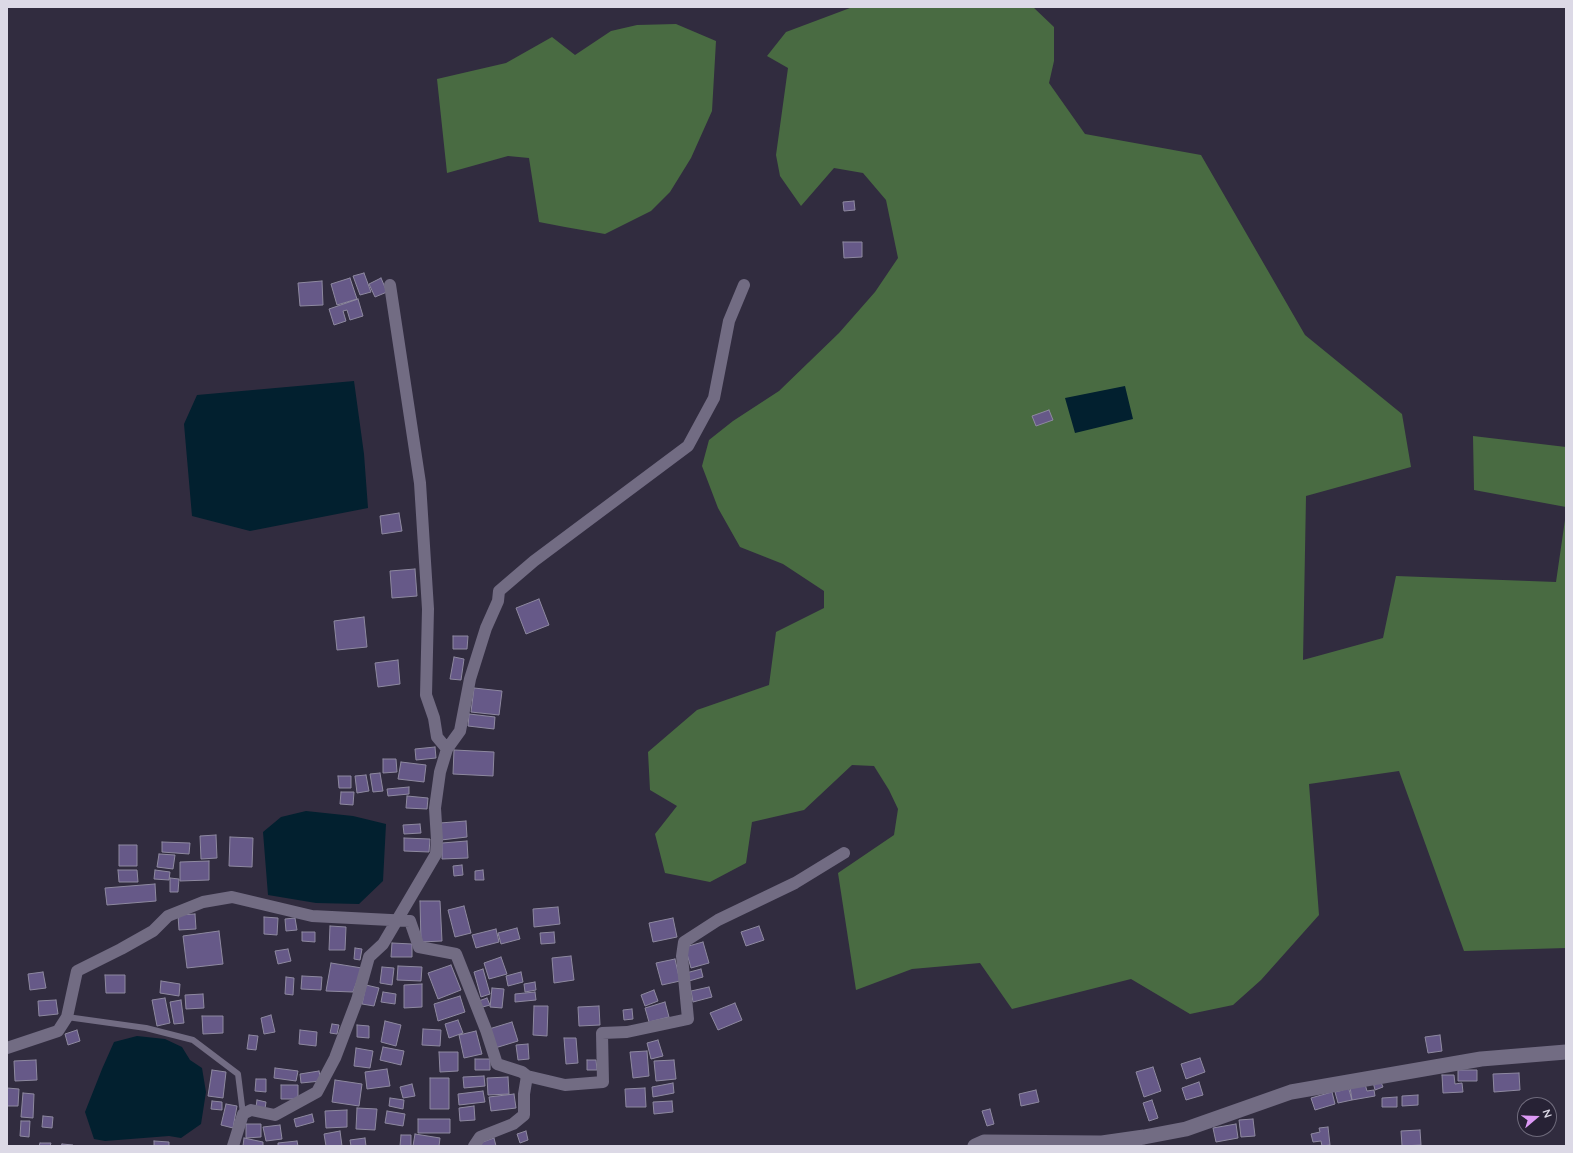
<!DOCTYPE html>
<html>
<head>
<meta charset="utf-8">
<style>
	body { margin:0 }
	#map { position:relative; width:1573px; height:1153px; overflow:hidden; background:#312c3f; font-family:Quicksand,sans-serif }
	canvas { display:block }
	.frame { position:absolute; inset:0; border:8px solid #dcd9e6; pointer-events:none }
	.north { position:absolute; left:1517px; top:1097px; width:40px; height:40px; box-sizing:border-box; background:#272235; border:1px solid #6f6b7c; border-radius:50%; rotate:71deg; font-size:11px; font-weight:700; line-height:16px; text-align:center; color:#dcd9e6 }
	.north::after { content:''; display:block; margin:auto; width:14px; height:18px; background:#dc99f5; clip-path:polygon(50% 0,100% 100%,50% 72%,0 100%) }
</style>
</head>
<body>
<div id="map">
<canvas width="1573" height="1153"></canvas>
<div class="frame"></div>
<div class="north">N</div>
</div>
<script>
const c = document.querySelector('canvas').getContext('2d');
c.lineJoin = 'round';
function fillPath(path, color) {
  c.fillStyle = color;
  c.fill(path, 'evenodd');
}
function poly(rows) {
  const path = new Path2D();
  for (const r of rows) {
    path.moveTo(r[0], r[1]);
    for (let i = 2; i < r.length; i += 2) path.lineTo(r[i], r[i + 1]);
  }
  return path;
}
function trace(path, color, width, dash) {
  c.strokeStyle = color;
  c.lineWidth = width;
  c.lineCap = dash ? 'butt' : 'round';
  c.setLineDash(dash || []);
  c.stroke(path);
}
const forest = poly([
	[850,7,1033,7,1054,27,1054,61,1049,83,1085,134,1201,155,1305,335,1402,414,1411,467,1306,496,1303,660,1383,638,1396,576,1556,582,1566,513,1566,948,1464,951,1399,771,1309,784,1319,915,1261,980,1233,1005,1190,1014,1131,979,1012,1009,980,963,912,969,856,990,838,873,894,835,898,809,889,790,874,766,852,765,804,810,752,822,746,863,710,882,665,873,655,834,677,806,650,790,648,752,697,710,769,685,776,632,824,608,824,591,783,564,740,547,718,508,702,466,709,440,733,421,779,391,839,333,875,292,898,258,886,200,863,173,834,168,801,206,780,176,776,155,788,68,767,56,786,32,850,8],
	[676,24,716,41,712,111,691,158,670,192,651,211,605,234,565,227,539,222,529,158,508,156,447,173,437,79,506,63,552,37,575,55,611,31,637,25],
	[1473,436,1566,447,1566,507,1474,490]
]);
const water = poly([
	[354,381,364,454,368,508,250,531,192,516,184,424,197,395],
	[1125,386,1133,419,1075,433,1065,398],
	[306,811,353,816,386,824,383,881,359,904,316,903,268,895,263,832,281,817],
	[137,1036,165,1039,182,1047,190,1060,202,1068,206,1092,201,1124,181,1138,169,1136,105,1141,94,1139,85,1112,102,1069,114,1042]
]);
const building = poly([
	[854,201,855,210,844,211,843,202,854,201],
	[843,242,862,242,862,257,844,258,843,242],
	[364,273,371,292,360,295,353,276,364,273],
	[350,278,357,299,337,305,331,284,350,278],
	[381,278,387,292,375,297,369,284,381,278],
	[322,281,323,305,300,306,298,283,322,281],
	[358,299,363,316,350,320,347,310,343,311,346,321,334,325,329,309,358,299],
	[1049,410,1053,420,1036,426,1032,416,1049,410],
	[399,513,402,531,382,534,380,516,399,513],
	[415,569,417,596,392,598,390,571,415,569],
	[539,599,549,625,526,634,516,608,539,599],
	[364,617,367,647,337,650,334,621,364,617],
	[453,636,468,636,467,649,453,649,453,636],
	[454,657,464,659,461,680,450,679,454,657],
	[398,660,400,684,378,687,375,663,398,660],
	[474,688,502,691,499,715,471,712,474,688],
	[469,714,495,717,494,729,468,726,469,714],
	[435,747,436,758,416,760,415,749,435,747],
	[454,750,494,752,493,776,453,774,454,750],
	[383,759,396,759,397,772,383,773,383,759],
	[401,762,426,765,424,782,398,779,401,762],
	[380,773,383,791,373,792,370,774,380,773],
	[366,775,369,791,357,793,355,776,366,775],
	[338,776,351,776,351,788,339,788,338,776],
	[409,787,409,794,388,796,387,789,409,787],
	[341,792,354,792,353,805,340,804,341,792],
	[407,796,428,798,427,809,406,808,407,796],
	[466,821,467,837,441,840,440,823,466,821],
	[420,824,421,833,404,834,403,825,420,824],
	[216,835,217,858,201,859,200,836,216,835],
	[230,837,253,838,252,867,229,866,230,837],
	[404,838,430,839,429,852,404,851,404,838],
	[467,841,468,858,442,859,442,843,467,841],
	[162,842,190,843,189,854,162,852,162,842],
	[119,845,137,845,137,866,119,866,119,845],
	[159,854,175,855,173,869,157,867,159,854],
	[209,861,209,880,180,881,180,862,209,861],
	[462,865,463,875,454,876,453,866,462,865],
	[118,870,137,870,138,882,119,882,118,870],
	[155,870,170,872,169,880,154,879,155,870],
	[483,870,484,880,475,880,475,871,483,870],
	[170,878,179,879,178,892,170,892,170,878],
	[155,884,156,901,107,905,105,888,155,884],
	[420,901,440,901,442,941,421,942,420,901],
	[464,906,471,933,455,937,448,910,464,906],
	[558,907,560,924,534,927,533,909,558,907],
	[195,914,196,929,179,930,178,915,195,914],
	[264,917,278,918,277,935,264,934,264,917],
	[295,918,297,930,286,931,285,919,295,918],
	[673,918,677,937,653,942,649,923,673,918],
	[330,926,346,927,345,950,329,950,330,926],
	[759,926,764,940,746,946,741,932,759,926],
	[517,928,520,939,501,944,498,933,517,928],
	[496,929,499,942,476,948,472,935,496,929],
	[219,931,223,964,187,968,183,936,219,931],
	[302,932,315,932,315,942,302,941,302,932],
	[554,932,555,943,541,944,540,933,554,932],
	[703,942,709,963,691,968,685,947,703,942],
	[392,943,412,944,412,957,391,957,392,943],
	[355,948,362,949,360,960,354,959,355,948],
	[288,949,291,961,278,964,275,951,288,949],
	[571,956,574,980,554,983,552,958,571,956],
	[501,957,507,974,489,979,484,963,501,957],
	[675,959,680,981,662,985,656,963,675,959],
	[331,963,362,968,353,992,326,991,331,963],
	[451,965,461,990,438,999,428,973,451,965],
	[398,966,422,967,421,981,397,980,398,966],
	[382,967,394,968,392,985,380,983,382,967],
	[483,969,490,994,481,997,474,972,483,969],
	[701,969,703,977,689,981,686,973,701,969],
	[43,972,46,988,30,990,28,974,43,972],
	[521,972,523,982,508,986,506,976,521,972],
	[105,975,125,975,125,993,106,993,105,975],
	[302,976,322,977,321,990,301,989,302,976],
	[286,977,294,978,293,995,285,994,286,977],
	[161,981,180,984,179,996,160,993,161,981],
	[535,982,536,990,525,992,524,984,535,982],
	[422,984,422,1007,404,1008,404,985,422,984],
	[366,985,379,988,374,1006,362,1004,366,985],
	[709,987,712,997,693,1002,691,991,709,987],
	[492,988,504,989,502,1008,490,1007,492,988],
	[654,990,658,1001,645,1006,641,995,654,990],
	[383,992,396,994,395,1004,381,1002,383,992],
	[535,992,536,1000,515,1002,515,994,535,992],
	[203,994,204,1008,186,1009,185,995,203,994],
	[460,996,465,1012,438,1021,434,1004,460,996],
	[165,998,170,1023,157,1026,152,1000,165,998],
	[487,998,490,1005,479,1008,476,1002,487,998],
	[56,1000,58,1014,39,1016,38,1001,56,1000],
	[181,1000,184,1023,174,1024,170,1002,181,1000],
	[665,1002,669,1017,649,1022,645,1008,665,1002],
	[735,1003,742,1020,718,1030,710,1013,735,1003],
	[534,1006,548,1006,547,1036,533,1035,534,1006],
	[599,1006,600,1025,579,1026,578,1007,599,1006],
	[632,1009,633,1019,624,1020,623,1010,632,1009],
	[271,1015,275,1032,264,1034,261,1018,271,1015],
	[202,1016,223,1016,223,1033,203,1034,202,1016],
	[458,1020,463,1033,449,1038,445,1024,458,1020],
	[385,1021,401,1025,396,1046,381,1042,385,1021],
	[512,1022,518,1041,495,1048,489,1029,512,1022],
	[332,1024,339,1025,337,1034,330,1033,332,1024],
	[357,1025,369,1026,369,1038,357,1037,357,1025],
	[423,1029,441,1030,440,1046,422,1045,423,1029],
	[77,1030,80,1041,68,1045,65,1034,77,1030],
	[300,1030,317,1032,316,1046,299,1044,300,1030],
	[476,1031,482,1054,464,1058,459,1035,476,1031],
	[249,1035,258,1036,256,1050,247,1049,249,1035],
	[1440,1035,1442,1051,1428,1053,1425,1037,1440,1035],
	[564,1038,576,1038,578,1063,566,1064,564,1038],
	[658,1040,663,1056,651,1059,647,1043,658,1040],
	[528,1044,529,1059,518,1060,516,1045,528,1044],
	[383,1047,404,1051,401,1065,380,1060,383,1047],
	[356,1048,373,1051,370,1068,354,1066,356,1048],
	[647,1051,649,1076,633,1078,630,1052,647,1051],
	[439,1052,458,1052,458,1071,440,1072,439,1052],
	[1200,1058,1205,1072,1186,1079,1181,1064,1200,1058],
	[475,1059,490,1059,490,1070,475,1070,475,1059],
	[36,1060,37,1080,15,1081,14,1061,36,1060],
	[587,1060,596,1060,597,1070,587,1070,587,1060],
	[674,1060,676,1079,656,1081,654,1061,674,1060],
	[1153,1067,1161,1091,1144,1097,1136,1072,1153,1067],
	[275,1068,298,1071,296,1081,274,1078,275,1068],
	[387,1069,390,1086,367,1089,365,1072,387,1069],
	[212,1070,226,1072,223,1098,208,1096,212,1070],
	[1458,1070,1477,1070,1477,1081,1458,1081,1458,1070],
	[319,1071,321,1081,301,1083,300,1074,319,1071],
	[1519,1073,1520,1090,1494,1092,1493,1074,1519,1073],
	[1442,1075,1454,1075,1455,1084,1462,1083,1463,1092,1443,1093,1442,1075],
	[484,1076,485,1086,464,1088,463,1077,484,1076],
	[508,1077,509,1094,488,1095,487,1078,508,1077],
	[430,1078,449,1078,449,1109,430,1109,430,1078],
	[256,1079,266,1079,266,1092,255,1091,256,1079],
	[335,1080,362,1084,359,1106,332,1102,335,1080],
	[1380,1080,1383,1087,1375,1090,1373,1082,1380,1080],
	[1199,1082,1203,1095,1186,1100,1182,1088,1199,1082],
	[673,1083,674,1093,653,1097,652,1087,673,1083],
	[412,1084,415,1096,403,1098,400,1087,412,1084],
	[1365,1084,1367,1091,1374,1090,1375,1096,1352,1100,1350,1087,1365,1084],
	[281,1085,298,1085,298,1099,281,1099,281,1085],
	[1348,1086,1352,1100,1338,1103,1335,1092,1343,1090,1348,1086],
	[7,1088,19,1089,18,1106,7,1106,7,1088],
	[645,1088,646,1107,626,1107,625,1089,645,1088],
	[1036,1090,1039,1102,1021,1106,1019,1094,1036,1090],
	[483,1091,485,1102,459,1105,458,1094,483,1091],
	[1332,1092,1335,1104,1315,1110,1311,1098,1332,1092],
	[23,1093,34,1094,33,1118,21,1117,23,1093],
	[514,1094,516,1108,491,1111,489,1097,514,1094],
	[1418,1095,1418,1105,1402,1106,1402,1096,1418,1095],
	[1397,1097,1397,1107,1382,1107,1382,1098,1397,1097],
	[390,1098,404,1100,403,1109,389,1106,390,1098],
	[257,1100,266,1102,265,1109,256,1107,257,1100],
	[1152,1100,1158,1118,1149,1121,1143,1103,1152,1100],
	[212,1101,222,1102,222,1110,211,1109,212,1101],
	[672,1101,673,1112,654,1114,653,1102,672,1101],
	[226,1104,237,1106,233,1128,221,1125,226,1104],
	[474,1106,475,1120,460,1121,459,1108,474,1106],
	[357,1108,377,1109,375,1130,356,1129,357,1108],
	[990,1109,994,1124,987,1126,982,1111,990,1109],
	[347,1110,347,1127,326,1128,325,1111,347,1110],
	[387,1111,405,1114,403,1126,385,1123,387,1111],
	[312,1114,314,1122,296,1127,294,1119,312,1114],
	[43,1116,53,1117,52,1128,42,1127,43,1116],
	[418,1119,450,1119,450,1133,418,1133,418,1119],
	[1253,1119,1255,1136,1241,1137,1239,1120,1253,1119],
	[21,1121,30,1121,29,1137,20,1136,21,1121],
	[246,1124,261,1124,261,1137,246,1138,246,1124],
	[1236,1124,1238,1138,1216,1142,1213,1128,1236,1124],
	[280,1125,282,1139,266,1141,263,1127,280,1125],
	[1328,1127,1330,1145,1322,1146,1321,1141,1313,1142,1311,1134,1320,1132,1319,1128,1328,1127],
	[1420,1130,1421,1145,1402,1146,1401,1131,1420,1130],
	[340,1131,342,1146,326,1146,324,1134,340,1131],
	[526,1131,528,1140,520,1143,517,1134,526,1131],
	[415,1134,440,1138,439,1146,413,1146,415,1134],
	[401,1135,411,1135,411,1146,400,1146,401,1135],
	[244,1138,263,1142,263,1146,243,1146,244,1138],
	[365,1138,366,1146,351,1146,350,1140,365,1138],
	[494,1138,496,1146,481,1146,480,1143,494,1138],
	[154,1141,169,1142,169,1146,154,1146,154,1141],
	[297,1141,298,1146,278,1146,278,1143,297,1141],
	[40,1143,51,1143,50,1146,39,1146,40,1143],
	[62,1144,73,1145,73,1146,61,1146,62,1144]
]);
const service = poly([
	[67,1017,146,1028,193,1040,238,1074,243,1114]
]);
const minor = poly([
	[390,285,420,483,428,609,426,695,434,718,437,737,447,749],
	[7,1048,58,1031,67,1017,77,971,121,949,153,931,168,916,203,902,232,897,312,916,410,921,419,947,456,954,486,1030,497,1064,522,1072,527,1076],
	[233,1146,243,1114,251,1110,275,1115,317,1092,335,1058,357,1000,369,957,383,944,436,854,437,840,435,808,440,772,447,749,460,731,470,679,486,628,498,601,499,591,534,561,688,446,714,398,729,321,744,285],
	[474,1146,480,1137,513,1124,524,1115,524,1094,527,1076,565,1085,603,1082,602,1033,627,1032,688,1019,682,956,684,942,718,920,795,883,844,853]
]);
const tertiary = poly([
	[975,1146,984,1142,1102,1143,1144,1137,1186,1129,1291,1092,1481,1059,1566,1052]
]);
fillPath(forest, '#496b42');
fillPath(water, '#02202f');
fillPath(building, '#665988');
trace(building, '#8e89a0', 1);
trace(service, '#726c83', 6);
trace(minor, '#726c83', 12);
trace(tertiary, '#726c83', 15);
</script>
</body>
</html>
